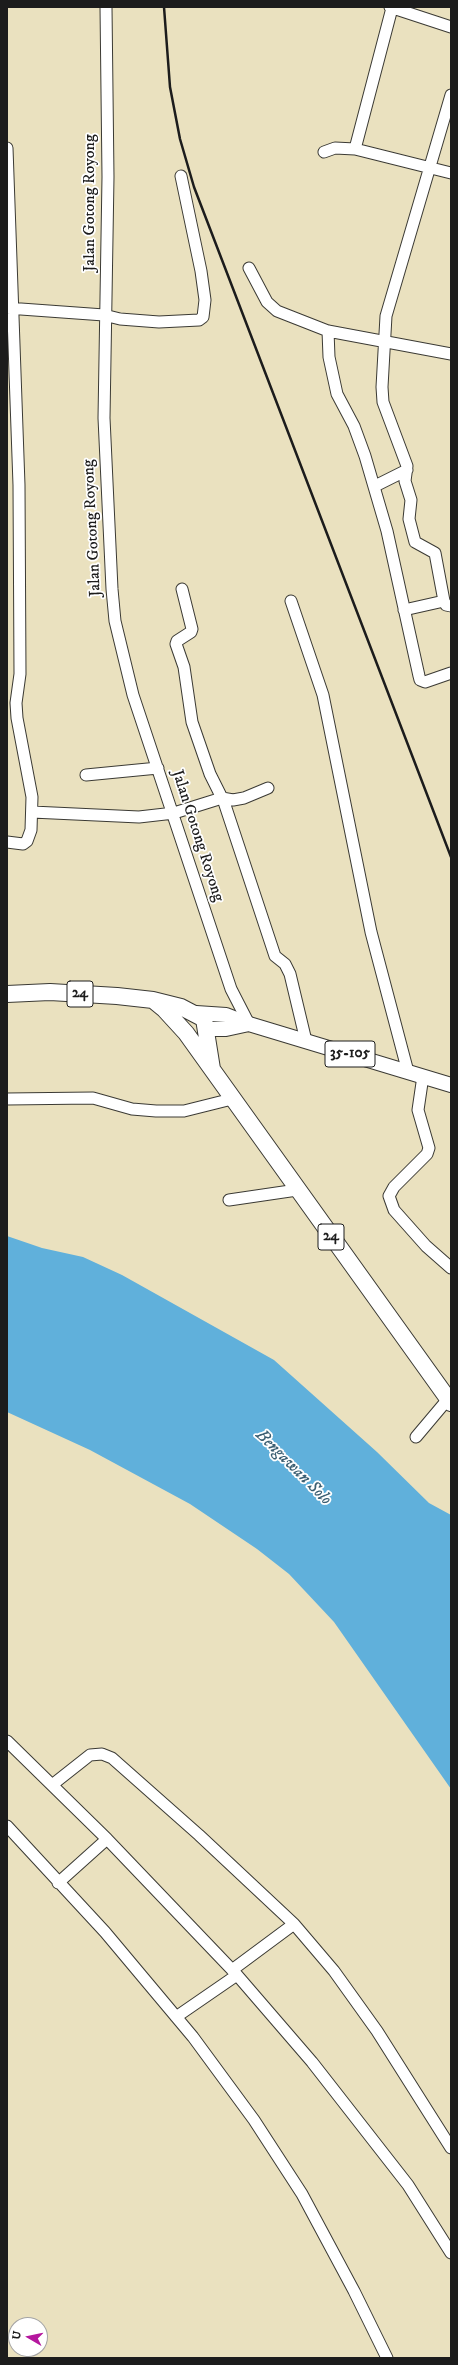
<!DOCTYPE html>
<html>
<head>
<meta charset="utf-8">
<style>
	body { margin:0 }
	#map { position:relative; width:458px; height:2365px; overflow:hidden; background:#eae1bf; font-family:"IM FELL DW Pica",serif }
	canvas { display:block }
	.frame { position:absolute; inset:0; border:8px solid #1c1c1c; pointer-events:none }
	.north { position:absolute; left:8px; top:2317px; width:40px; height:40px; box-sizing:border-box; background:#fff; border:1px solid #a4a4a4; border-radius:50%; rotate:279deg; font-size:11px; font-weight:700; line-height:16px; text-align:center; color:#1c1c1c }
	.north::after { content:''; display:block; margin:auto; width:14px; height:18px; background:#b5179e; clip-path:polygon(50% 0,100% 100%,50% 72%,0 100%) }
</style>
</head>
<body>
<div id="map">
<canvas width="458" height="2365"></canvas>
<div class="frame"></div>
<div class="north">U</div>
</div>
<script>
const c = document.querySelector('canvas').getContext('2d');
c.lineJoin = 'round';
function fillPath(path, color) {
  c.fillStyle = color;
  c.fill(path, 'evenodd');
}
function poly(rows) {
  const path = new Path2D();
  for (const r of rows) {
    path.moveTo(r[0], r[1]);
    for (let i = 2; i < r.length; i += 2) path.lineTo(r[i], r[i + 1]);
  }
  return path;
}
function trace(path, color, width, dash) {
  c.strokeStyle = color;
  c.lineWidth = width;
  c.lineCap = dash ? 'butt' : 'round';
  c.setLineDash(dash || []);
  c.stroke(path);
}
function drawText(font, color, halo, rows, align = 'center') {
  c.font = font + ' "IM FELL DW Pica",serif';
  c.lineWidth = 3.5;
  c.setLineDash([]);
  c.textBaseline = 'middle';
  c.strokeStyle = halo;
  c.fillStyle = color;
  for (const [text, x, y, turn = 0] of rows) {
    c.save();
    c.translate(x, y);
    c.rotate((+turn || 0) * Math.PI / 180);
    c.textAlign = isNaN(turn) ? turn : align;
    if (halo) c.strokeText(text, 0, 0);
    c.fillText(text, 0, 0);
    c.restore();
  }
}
const water = poly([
	[7,1236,42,1248,83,1257,122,1275,274,1360,377,1452,429,1503,451,1515,451,1789,334,1622,289,1574,257,1549,190,1504,90,1450,7,1412]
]);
const minor = poly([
	[106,7,108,177,104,418,112,589,115,621,133,695,231,989,249,1024],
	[390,7,451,27],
	[451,95,386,316,382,387,383,402,407,466,405,481,411,500,409,519,415,542,435,553,444,601,446,605,451,606],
	[7,148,19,485,20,674,16,703,17,718,32,797,31,830,27,841,23,844,7,842],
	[355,149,392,8],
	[324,152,335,148,355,149,451,173],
	[249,268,267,302,277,311,328,331,451,354],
	[7,308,104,315,120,319,159,322,199,320,203,317,205,300,201,271,181,176],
	[328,331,329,357,337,394,354,426,365,456,387,531,419,676,420,680,425,682,451,673],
	[375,486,407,470],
	[182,589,192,629,191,632,177,641,176,644,184,667,192,722,210,774,224,802,275,956,285,964,290,974,306,1041],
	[291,601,323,695,371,932,408,1072],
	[404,610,444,601],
	[86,775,158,768],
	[32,812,139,817,174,813,222,798,233,800,244,798,268,788],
	[423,1076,418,1110,429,1148,427,1154,394,1187,389,1196,394,1210,426,1246,451,1268],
	[7,1099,93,1098,132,1109,156,1111,184,1111,232,1099],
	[229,1200,297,1190],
	[416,1437,448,1399],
	[7,1741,107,1839,237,1975,312,2062,408,2185,451,2253],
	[52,1785,90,1755,102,1754,112,1758,199,1835,294,1924,334,1971,377,2031,451,2148],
	[7,1826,105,1932,193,2037,254,2120,302,2194,354,2291,387,2358],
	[58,1883,107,1839],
	[232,1970,294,1924],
	[176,2017,237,1975]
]);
const major = poly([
	[196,1013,226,1015,249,1024,451,1085],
	[205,1029,226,1029,249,1024]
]);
const highway = poly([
	[7,994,50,992,117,996,153,1000,181,1007,204,1019,212,1069],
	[153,1000,164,1009,186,1033,451,1403]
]);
const rail = poly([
	[164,7,170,87,180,139,194,187,451,857]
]);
const shields = [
	[80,994,26],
	[350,1054,50],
	[331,1237,26]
];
const shieldNames = [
	["24",80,994],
	["35-105",350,1054],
	["24",331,1237]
];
const streetNames = [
	["Jalan Gotong Royong",91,203,-90],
	["Jalan Gotong Royong",93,528,-93],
	["Jalan Gotong Royong",197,836,72]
];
const waterNames = [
	["Bengawan Solo",293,1468,45]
];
fillPath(water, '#60b0db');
trace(minor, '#3b3a34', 13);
trace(major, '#3b3a34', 16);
trace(highway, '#3b3a34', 18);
trace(minor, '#fff', 11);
trace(major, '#fff', 14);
trace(highway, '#fff', 16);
trace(rail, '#1c1c1c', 2.5);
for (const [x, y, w] of shields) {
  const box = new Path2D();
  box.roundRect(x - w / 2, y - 13, w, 26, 3);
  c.fillStyle = '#fff';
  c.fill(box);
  trace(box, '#1c1c1c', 1);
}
drawText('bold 15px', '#1c1c1c', null, shieldNames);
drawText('16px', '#1c1c1c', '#fff', streetNames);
drawText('italic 17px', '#3b5f72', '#fff', waterNames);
</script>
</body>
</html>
